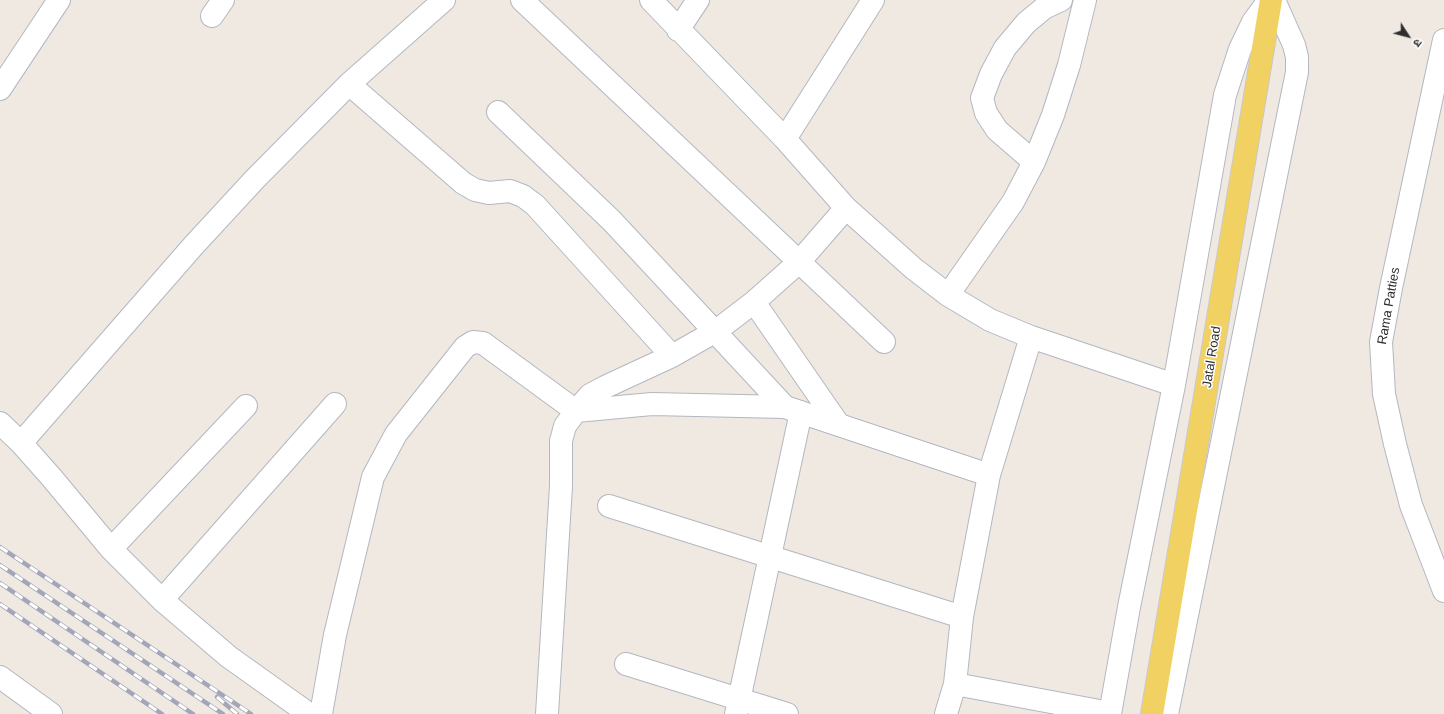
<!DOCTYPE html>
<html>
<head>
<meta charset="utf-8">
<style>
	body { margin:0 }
	#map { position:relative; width:1444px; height:714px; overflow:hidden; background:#efe9e1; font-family:Helvetica,"Noto Sans Devanagari",sans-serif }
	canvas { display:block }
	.north { position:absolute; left:1388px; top:16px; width:40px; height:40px; -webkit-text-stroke:3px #fff; paint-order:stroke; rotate:126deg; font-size:11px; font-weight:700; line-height:16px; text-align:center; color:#2e2e2e }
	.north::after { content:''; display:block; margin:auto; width:14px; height:18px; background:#2e2e2e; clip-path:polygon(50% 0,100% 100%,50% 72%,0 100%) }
</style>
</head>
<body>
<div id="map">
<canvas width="1444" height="714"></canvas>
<div class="north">उ</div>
</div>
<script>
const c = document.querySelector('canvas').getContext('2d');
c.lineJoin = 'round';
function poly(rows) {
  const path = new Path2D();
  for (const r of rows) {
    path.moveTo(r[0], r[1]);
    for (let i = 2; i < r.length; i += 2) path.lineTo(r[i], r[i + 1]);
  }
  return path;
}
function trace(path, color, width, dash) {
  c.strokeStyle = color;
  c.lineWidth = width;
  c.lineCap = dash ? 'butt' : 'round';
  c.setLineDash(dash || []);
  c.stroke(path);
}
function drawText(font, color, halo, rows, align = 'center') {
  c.font = font + ' Helvetica,sans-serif';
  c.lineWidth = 3;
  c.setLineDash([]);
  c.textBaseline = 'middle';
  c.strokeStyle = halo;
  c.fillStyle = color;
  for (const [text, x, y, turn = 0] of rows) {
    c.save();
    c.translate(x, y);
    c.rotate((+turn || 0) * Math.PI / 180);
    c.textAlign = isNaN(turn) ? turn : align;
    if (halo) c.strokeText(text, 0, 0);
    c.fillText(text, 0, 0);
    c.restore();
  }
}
const minor = poly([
	[522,0,884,342],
	[651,0,785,139,846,208,913,268,948,295,990,320,1031,337,1174,385],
	[212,16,223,0],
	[678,30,698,0],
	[1444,40,1391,288,1381,342,1384,394,1395,444,1411,505,1444,591],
	[349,84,463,183,475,190,489,193,510,191,523,196,535,205,672,356],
	[0,89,59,0],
	[498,112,612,221,785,407],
	[785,139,873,0],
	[1034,162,997,130,986,113,982,98,991,74,1005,48,1026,23,1044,8,1061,0],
	[948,295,1013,202,1034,162,1053,115,1069,65,1085,0],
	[754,302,839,425],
	[0,423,21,443,52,478,111,549,162,600,229,657,309,714],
	[21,443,194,245,255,179,349,84,444,0],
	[609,506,962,617],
	[111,549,246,406],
	[162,600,335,404],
	[626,664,787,714],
	[0,677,51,714],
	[955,684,1110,713],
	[321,714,335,635,373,477,396,434,465,347,473,342,483,343,576,411,652,404,785,407,989,475],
	[547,714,561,486,561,441,565,426,576,411,590,395,605,387,672,356,716,331,754,302,799,262,846,208],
	[736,714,801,412],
	[946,714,955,684,962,617,989,475,1031,337],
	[1110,714,1129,607,1174,385,1225,95,1240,49,1253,22,1269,0],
	[1167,714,1297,72,1297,57,1294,45,1274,0]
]);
const major = poly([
	[1152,714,1271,0]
]);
const rail = poly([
	[0,547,251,714],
	[0,565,223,714],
	[0,583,193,714],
	[0,604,162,714],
	[217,697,237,714]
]);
const streetNames = [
	["Rama Patties",1389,306,-80],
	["Jatal Road",1212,357,-81]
];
trace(minor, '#b4b7c1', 24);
trace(major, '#c9c9c9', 24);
trace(minor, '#fff', 22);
trace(major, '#f2d163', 22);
trace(rail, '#a3a6b8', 4.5);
trace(rail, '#fff', 3, [9]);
drawText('13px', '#2e2e2e', '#fff', streetNames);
</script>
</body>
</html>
